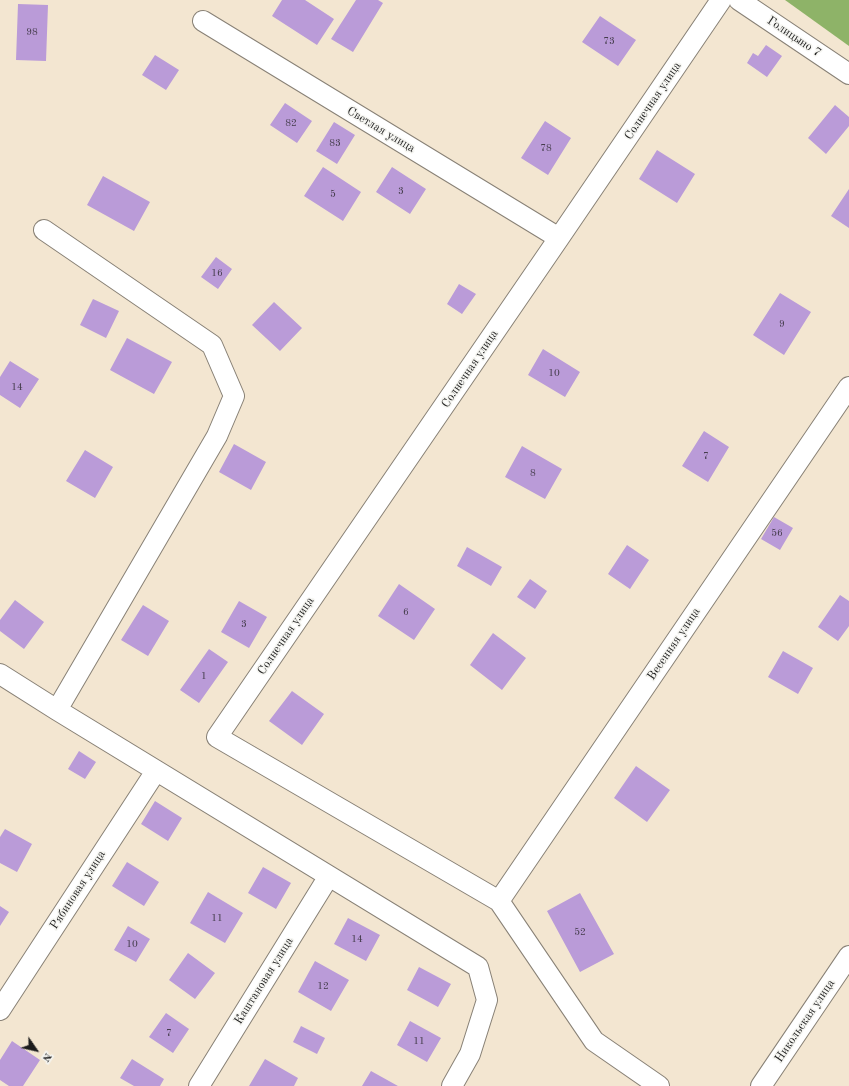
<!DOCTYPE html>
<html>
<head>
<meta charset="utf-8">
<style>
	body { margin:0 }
	#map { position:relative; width:849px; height:1086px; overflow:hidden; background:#f3e6d1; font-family:"Old Standard TT",serif }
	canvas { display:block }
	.north { position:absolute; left:16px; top:1030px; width:40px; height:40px; -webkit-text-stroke:3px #f6f6f2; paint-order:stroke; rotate:124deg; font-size:11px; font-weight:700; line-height:16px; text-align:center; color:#1c1c1c }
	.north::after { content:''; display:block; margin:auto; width:14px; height:18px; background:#1c1c1c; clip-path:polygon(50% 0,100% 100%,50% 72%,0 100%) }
</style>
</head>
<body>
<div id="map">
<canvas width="849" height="1086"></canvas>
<div class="north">N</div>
</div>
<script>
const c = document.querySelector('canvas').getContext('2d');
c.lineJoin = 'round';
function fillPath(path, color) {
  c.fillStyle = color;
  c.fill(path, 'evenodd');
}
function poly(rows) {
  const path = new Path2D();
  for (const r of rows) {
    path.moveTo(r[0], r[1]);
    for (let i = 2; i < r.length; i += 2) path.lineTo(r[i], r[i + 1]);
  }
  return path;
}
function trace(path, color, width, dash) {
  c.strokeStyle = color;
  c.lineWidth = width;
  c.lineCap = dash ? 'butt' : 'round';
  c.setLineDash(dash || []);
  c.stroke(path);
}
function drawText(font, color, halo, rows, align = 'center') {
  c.font = font + ' "Old Standard TT",serif';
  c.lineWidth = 3;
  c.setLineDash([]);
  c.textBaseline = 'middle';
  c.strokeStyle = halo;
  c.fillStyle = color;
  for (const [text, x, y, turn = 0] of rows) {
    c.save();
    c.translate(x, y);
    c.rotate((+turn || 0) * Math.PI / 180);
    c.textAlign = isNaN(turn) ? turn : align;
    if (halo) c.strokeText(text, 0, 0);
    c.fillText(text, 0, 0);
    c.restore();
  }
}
const forest = poly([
	[785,0,849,0,849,46]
]);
const building = poly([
	[282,0,305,0,334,19,317,45,272,16],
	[356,0,378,0,383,3,353,52,331,39],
	[18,4,48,5,46,61,16,60],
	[600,16,636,40,618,66,582,42],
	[766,45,782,56,767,77,747,63,753,53,758,56],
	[155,55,179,70,166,90,142,75],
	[285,103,312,121,297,143,270,125],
	[835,105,849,117,849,126,826,154,808,138],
	[545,121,571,138,548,175,521,158],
	[334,122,355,135,337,164,316,151],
	[657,150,695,174,677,203,639,179],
	[323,167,361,192,343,221,304,196],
	[392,167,426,189,410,214,376,192],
	[103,176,150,202,134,231,87,205],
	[849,189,849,228,831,216],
	[216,257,232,269,218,289,201,277],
	[459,284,476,294,462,314,447,304],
	[780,293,811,312,784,355,753,335],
	[93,299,119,311,106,338,80,325],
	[274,302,302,328,280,351,252,325],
	[127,338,172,362,154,394,110,370],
	[543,349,580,372,565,397,528,375],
	[10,361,39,379,20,408,0,395,0,377],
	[704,431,729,447,708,482,682,466],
	[234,444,266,462,251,490,219,472],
	[522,446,562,469,545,499,505,477],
	[85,450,113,467,95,498,66,481],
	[774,517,793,528,780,550,761,539],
	[627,545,649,560,630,589,608,574],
	[467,547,502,567,491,586,457,566],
	[530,579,547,591,535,609,517,597],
	[399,584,435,609,414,640,378,616],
	[840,595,849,601,849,626,838,641,818,627],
	[15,600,44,622,24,649,0,631,0,620],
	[239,601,267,617,249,648,221,632],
	[143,605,169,621,148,656,121,640],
	[493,633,526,658,502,690,470,665],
	[209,649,228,662,199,703,180,690],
	[783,651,813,668,798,694,768,677],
	[292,691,324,714,302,745,269,721],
	[79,751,96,762,85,779,68,769],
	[636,766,670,790,647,822,614,798],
	[155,801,182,818,168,841,141,824],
	[5,829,32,844,17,872,0,863,0,837],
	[127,862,159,882,144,906,112,886],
	[263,867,291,883,276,909,248,893],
	[208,892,243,913,225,943,190,923],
	[580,893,614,954,580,972,547,911],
	[0,906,9,912,0,926],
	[348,918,380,935,366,961,334,944],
	[128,926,150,939,136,962,114,950],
	[188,953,215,973,195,999,169,980],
	[315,961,349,980,331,1011,298,992],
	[419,967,451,984,438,1007,407,990],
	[166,1013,189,1029,173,1053,149,1037],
	[410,1021,441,1038,427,1062,397,1045],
	[301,1026,325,1038,317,1054,293,1042],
	[12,1041,40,1060,23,1086,9,1086,0,1080,0,1060],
	[132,1059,164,1079,160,1086,134,1086,120,1078],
	[265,1059,298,1078,294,1086,249,1086],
	[371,1071,398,1086,362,1086]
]);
const minor = poly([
	[739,0,849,74],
	[203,21,559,238],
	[44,230,212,345,234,396,217,436,57,710],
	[0,674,57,710,478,967,487,1000,470,1054,452,1086],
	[499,901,849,387],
	[0,1010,156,771],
	[199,1086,329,876],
	[659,1086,594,1041,499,901,217,737,559,238,721,0],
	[761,1086,849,956]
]);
const numberNames = [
	["98",32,32],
	["73",609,41],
	["82",291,123],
	["83",335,143],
	["78",546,148],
	["3",401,191],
	["5",333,194],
	["16",217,273],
	["9",782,324],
	["10",554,373],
	["14",17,387],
	["7",706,456],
	["8",533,473],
	["56",777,533],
	["6",406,612],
	["3",244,624],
	["1",204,676],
	["11",217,918],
	["52",580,932],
	["14",357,939],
	["10",132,944],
	["12",323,986],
	["7",169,1033],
	["11",419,1041]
];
const streetNames = [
	["Голицыно 7",794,37,34],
	["Солнечная улица",653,101,-56],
	["Светлая улица",381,130,31],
	["Солнечная улица",470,369,-56],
	["Солнечная улица",286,636,-56],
	["Весенняя улица",674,644,-56],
	["Рябиновая улица",78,890,-57],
	["Каштановая улица",264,981,-58],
	["Никольская улица",805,1021,-56]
];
fillPath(forest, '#8eb368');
fillPath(building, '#ba9bd8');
trace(minor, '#888176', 22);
trace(minor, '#fff', 20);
drawText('10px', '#443c4b', null, numberNames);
drawText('12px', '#1c1c1c', '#f6f6f2', streetNames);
</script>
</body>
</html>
